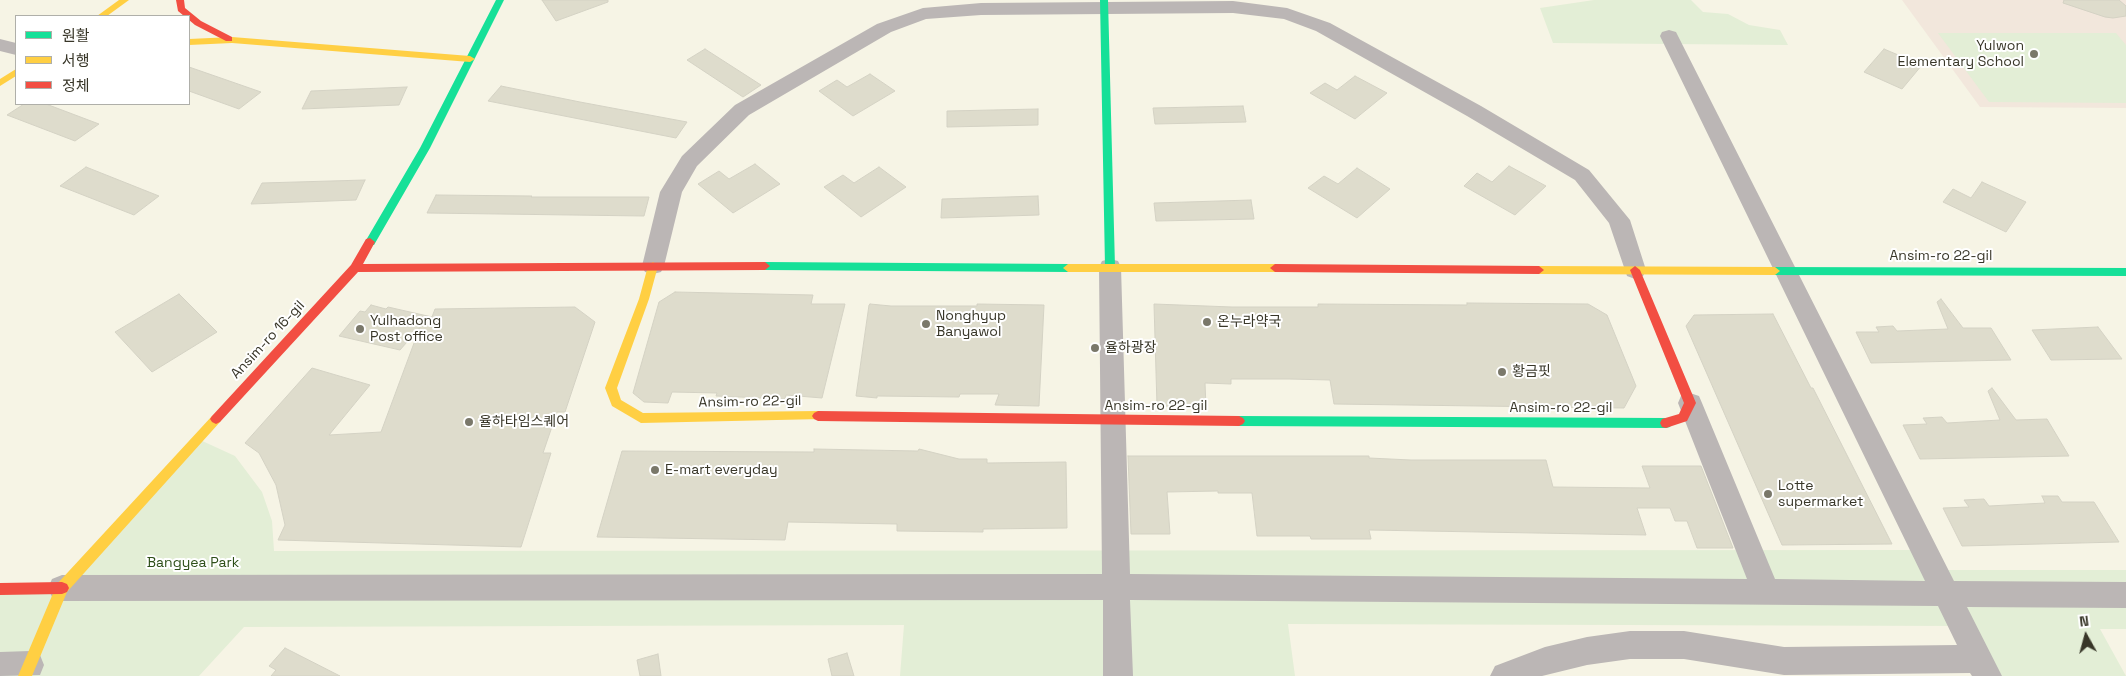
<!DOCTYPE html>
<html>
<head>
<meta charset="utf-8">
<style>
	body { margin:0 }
	#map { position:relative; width:2126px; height:676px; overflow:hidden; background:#f6f4e5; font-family:"Space Grotesk","Noto Sans KR",sans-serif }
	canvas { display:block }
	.legend { position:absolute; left:15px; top:15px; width:175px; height:90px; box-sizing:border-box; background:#fff; border:1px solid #afafa9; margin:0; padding:6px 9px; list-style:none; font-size:15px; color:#383628 }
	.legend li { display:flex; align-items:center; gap:10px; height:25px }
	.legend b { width:25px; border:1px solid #afafa9 }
	.north { position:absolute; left:2061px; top:611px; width:50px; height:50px; -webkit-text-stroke:4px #fff; paint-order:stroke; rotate:353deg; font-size:14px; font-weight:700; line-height:20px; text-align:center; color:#383628 }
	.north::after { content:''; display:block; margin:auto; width:18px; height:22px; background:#383628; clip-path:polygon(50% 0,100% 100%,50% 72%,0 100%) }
</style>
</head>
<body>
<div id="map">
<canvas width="2126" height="676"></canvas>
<ul class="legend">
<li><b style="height:6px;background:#16e098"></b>원활</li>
<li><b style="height:6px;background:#ffcf43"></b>서행</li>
<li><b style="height:6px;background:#f24e42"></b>정체</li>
</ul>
<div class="north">N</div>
</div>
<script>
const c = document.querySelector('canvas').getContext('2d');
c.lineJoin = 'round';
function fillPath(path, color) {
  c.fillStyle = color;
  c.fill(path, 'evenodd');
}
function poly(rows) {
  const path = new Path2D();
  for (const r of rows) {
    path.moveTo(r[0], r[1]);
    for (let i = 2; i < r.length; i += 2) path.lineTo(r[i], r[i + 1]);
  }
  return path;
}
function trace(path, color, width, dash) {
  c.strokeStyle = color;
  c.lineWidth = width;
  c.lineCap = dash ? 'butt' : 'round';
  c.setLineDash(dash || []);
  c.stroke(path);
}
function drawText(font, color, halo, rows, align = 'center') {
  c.font = font + ' "Space Grotesk","Noto Sans KR",sans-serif';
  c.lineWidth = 4;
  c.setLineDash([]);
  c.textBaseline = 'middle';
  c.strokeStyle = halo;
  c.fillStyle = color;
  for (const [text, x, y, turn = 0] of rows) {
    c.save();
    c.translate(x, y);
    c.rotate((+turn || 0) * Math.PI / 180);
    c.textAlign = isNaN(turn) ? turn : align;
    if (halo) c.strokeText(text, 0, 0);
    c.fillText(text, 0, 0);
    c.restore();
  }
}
const education = poly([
	[1902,0,2126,0,2126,108,1980,107]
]);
const green = poly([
	[1594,0,1691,0,1703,12,1728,14,1749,25,1780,30,1788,45,1553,43,1540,8],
	[1938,33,2116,33,2126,45,2126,103,1989,102],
	[198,439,235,456,262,492,272,521,274,551,1924,550,1934,570,2126,570,2126,629,2100,629,2126,676,1987,676,1962,626,1288,624,1295,676,900,676,904,625,244,627,199,676,0,676,0,589,62,588]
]);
const building = poly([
	[542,0,608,0,608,2,556,21,542,0],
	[2064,0,2119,0,2126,6,2126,16,2113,18,2105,17,2063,3,2064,0],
	[705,49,761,85,743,97,687,60,705,49],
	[1884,49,1922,65,1902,89,1864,72,1884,49],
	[189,67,261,92,239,109,189,91,189,67],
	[870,74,895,91,853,116,819,91,837,80,847,87,870,74],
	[1355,76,1387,93,1355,119,1310,93,1325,83,1337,90,1355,76],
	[501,86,580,102,687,122,676,138,488,101,501,86],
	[407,87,399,105,302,109,311,91,407,87],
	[24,104,46,104,99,124,75,141,7,115,24,104],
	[1243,106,1246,122,1155,124,1153,108,1243,106],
	[1038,109,1038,125,947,127,947,111,1038,109],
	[755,164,780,184,733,213,698,184,719,171,729,179,755,164],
	[1509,166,1546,186,1515,215,1464,186,1477,173,1492,182,1509,166],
	[86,167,159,196,134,215,60,186,86,167],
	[879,167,906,187,861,217,824,187,843,175,854,183,879,167],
	[1357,168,1390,189,1357,218,1308,188,1324,176,1338,184,1357,168],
	[365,180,356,200,251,204,262,183,365,180],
	[1982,182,2026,202,2006,232,1943,202,1953,189,1971,198,1982,182],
	[436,195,532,196,531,197,649,197,644,216,427,213,436,195],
	[1038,196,1039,215,941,218,942,199,1038,196],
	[1251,200,1254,219,1156,221,1154,203,1251,200],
	[675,292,813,295,811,304,845,304,822,398,786,395,785,399,716,396,717,393,672,392,668,403,644,402,633,393,659,302,675,292],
	[179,294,217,332,152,372,115,332,179,294],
	[1941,299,1963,328,1991,328,2011,360,1871,363,1856,332,1879,332,1876,327,1893,326,1897,331,1948,329,1937,302,1941,299],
	[1467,303,1588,304,1607,315,1636,386,1624,408,1334,404,1330,380,1289,379,1231,379,1231,384,1205,383,1206,407,1157,406,1154,304,1232,307,1318,307,1318,304,1467,305,1467,303],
	[870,304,891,306,977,306,977,304,1044,305,1039,406,995,405,999,394,960,394,959,397,877,396,877,398,856,396,869,305,870,304],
	[371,305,386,309,388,307,432,317,435,309,575,307,595,322,565,412,557,412,543,453,551,453,521,547,278,540,285,525,276,485,259,453,245,443,312,368,370,385,329,435,381,432,420,327,400,350,339,336,360,311,365,312,371,305],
	[1773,314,1811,388,1813,388,1892,544,1782,545,1686,326,1694,315,1773,314],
	[2098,327,2122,359,2051,360,2032,330,2098,327],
	[1992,388,2016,420,2047,419,2069,456,1920,459,1903,425,1927,424,1923,418,1942,417,1947,423,2000,420,1988,391,1992,388],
	[814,449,918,451,919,449,959,459,987,459,987,463,1066,462,1067,528,983,529,983,532,897,531,897,524,788,522,785,540,597,537,622,451,814,452,814,449],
	[1128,456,1369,456,1369,458,1411,460,1546,460,1553,487,1650,488,1642,466,1701,466,1733,548,1697,548,1687,521,1675,521,1670,508,1637,508,1646,535,1369,530,1371,539,1311,539,1310,536,1257,536,1252,493,1218,493,1218,491,1167,492,1170,534,1131,534,1128,456],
	[2042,496,2058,496,2062,502,2094,502,2119,542,1962,546,1943,508,1969,507,1964,500,1984,499,1989,506,2045,503,2042,496],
	[285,648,340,676,271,676,276,670,269,666,285,648],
	[847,653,854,676,832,676,828,659,847,653],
	[658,654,661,676,640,676,637,660,658,654]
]);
const street = poly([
	[1233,1,1287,8,1330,23,1481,106,1589,170,1630,220,1646,270,1643,276,1635,279,1627,276,1609,223,1575,180,1467,116,1316,31,1284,19,1233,13,981,15,926,19,891,32,749,115,697,166,682,192,664,266,661,272,653,274,645,272,642,266,660,192,682,156,735,105,877,24,923,8,981,3,1233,1],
	[1669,30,1676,32,1678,36,1954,581,2126,582,2126,608,1967,607,2002,676,1972,676,1970,673,1784,675,1684,659,1630,659,1587,665,1542,676,1490,676,1495,666,1545,647,1587,637,1630,631,1684,631,1784,647,1957,645,1938,606,1130,600,1133,676,1103,676,1103,600,62,601,52,597,48,588,52,579,62,575,1102,574,1099,267,1102,261,1110,259,1118,261,1121,267,1130,574,1747,579,1678,403,1681,396,1690,393,1699,396,1702,403,1775,579,1925,581,1660,36,1662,32,1669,30],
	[0,39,16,43,16,55,0,51,0,39],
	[30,651,40,655,44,665,40,675,0,676,0,652,30,651]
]);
const fast = poly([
	[496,0,504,0,430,148,374,245,366,245,365,242,420,148,496,0],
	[1100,0,1108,0,1115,267,1110,271,1105,267,1100,0],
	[765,262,1068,264,1073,268,1068,272,765,270,760,266,765,262],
	[1775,267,2126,268,2126,276,1775,275,1770,271,1775,267],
	[1239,416,1666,418,1670,419,1672,423,1670,427,1666,428,1239,426,1235,424,1233,421,1235,418,1239,416]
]);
const slow = poly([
	[119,0,129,0,107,16,97,16,119,0],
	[232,37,470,56,475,59,470,62,232,43,189,45,189,39,232,37],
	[16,69,16,76,0,86,0,79,16,69],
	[653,262,658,266,649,299,617,388,621,400,643,413,818,411,822,413,824,416,822,419,641,423,612,406,605,388,639,299,648,266,653,262],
	[1068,264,1275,264,1280,268,1275,272,1068,272,1063,268,1068,264],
	[1539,266,1775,267,1780,271,1775,275,1539,274,1534,270,1539,266],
	[216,414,220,416,222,419,220,422,67,592,32,676,18,676,57,584,212,416,216,414]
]);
const jam = poly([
	[176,0,184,0,185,8,201,21,232,37,232,41,226,41,195,25,189,20,189,16,184,16,178,11,176,0],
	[370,238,375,242,363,264,765,262,770,266,765,270,358,272,220,422,216,424,212,422,210,419,212,416,351,265,366,239,370,238],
	[1275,264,1539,266,1544,270,1539,274,1275,272,1270,268,1275,264],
	[1635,266,1640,270,1696,403,1687,421,1666,428,1662,427,1660,423,1662,419,1679,414,1684,403,1630,270,1635,266],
	[818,411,1239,416,1243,418,1245,421,1243,424,1239,426,818,421,814,419,812,416,814,413,818,411],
	[62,582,67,584,69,588,67,592,62,594,0,595,0,583,62,582]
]);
const markers = [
	[2034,54,5,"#7a786a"],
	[1207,322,5,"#7a786a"],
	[926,324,5,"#7a786a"],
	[360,329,5,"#7a786a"],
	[1095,348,5,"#7a786a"],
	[1502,372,5,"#7a786a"],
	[469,422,5,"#7a786a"],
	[655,470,5,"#7a786a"],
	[1768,494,5,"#7a786a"]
];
const poiNames = [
	["Yulwon",2024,46,"right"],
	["Elementary School",2024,62,"right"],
	["Nonghyup",936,316],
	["Banyawol",936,332],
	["Yulhadong",370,321],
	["Post office",370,337],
	["온누라약국",1217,322],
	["율하광장",1105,348],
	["황금핏",1512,372],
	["율하타임스퀘어",479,422],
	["E-mart everyday",665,470],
	["Lotte",1778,486],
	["supermarket",1778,502]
];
const streetNames = [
	["Ansim-ro 22-gil",1941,256],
	["Ansim-ro 16-gil",268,340,-47],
	["Ansim-ro 22-gil",750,402,-1],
	["Ansim-ro 22-gil",1156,406],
	["Ansim-ro 22-gil",1561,408]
];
const parkNames = [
	["Bangyea Park",193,563]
];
fillPath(education, '#f2e7dc');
fillPath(green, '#e3eed6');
fillPath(building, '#dedccc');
trace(building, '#d4d2c4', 1);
fillPath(street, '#bbb6b5');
fillPath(fast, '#16e098');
fillPath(slow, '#ffcf43');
fillPath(jam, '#f24e42');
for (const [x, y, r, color] of markers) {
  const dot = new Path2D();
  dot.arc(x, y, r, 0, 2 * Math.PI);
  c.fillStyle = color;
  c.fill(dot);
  trace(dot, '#fff', 2);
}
drawText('14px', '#383628', '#fff', poiNames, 'left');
drawText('14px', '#383628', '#fff', streetNames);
drawText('14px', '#2e4f19', '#fff', parkNames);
</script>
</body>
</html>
